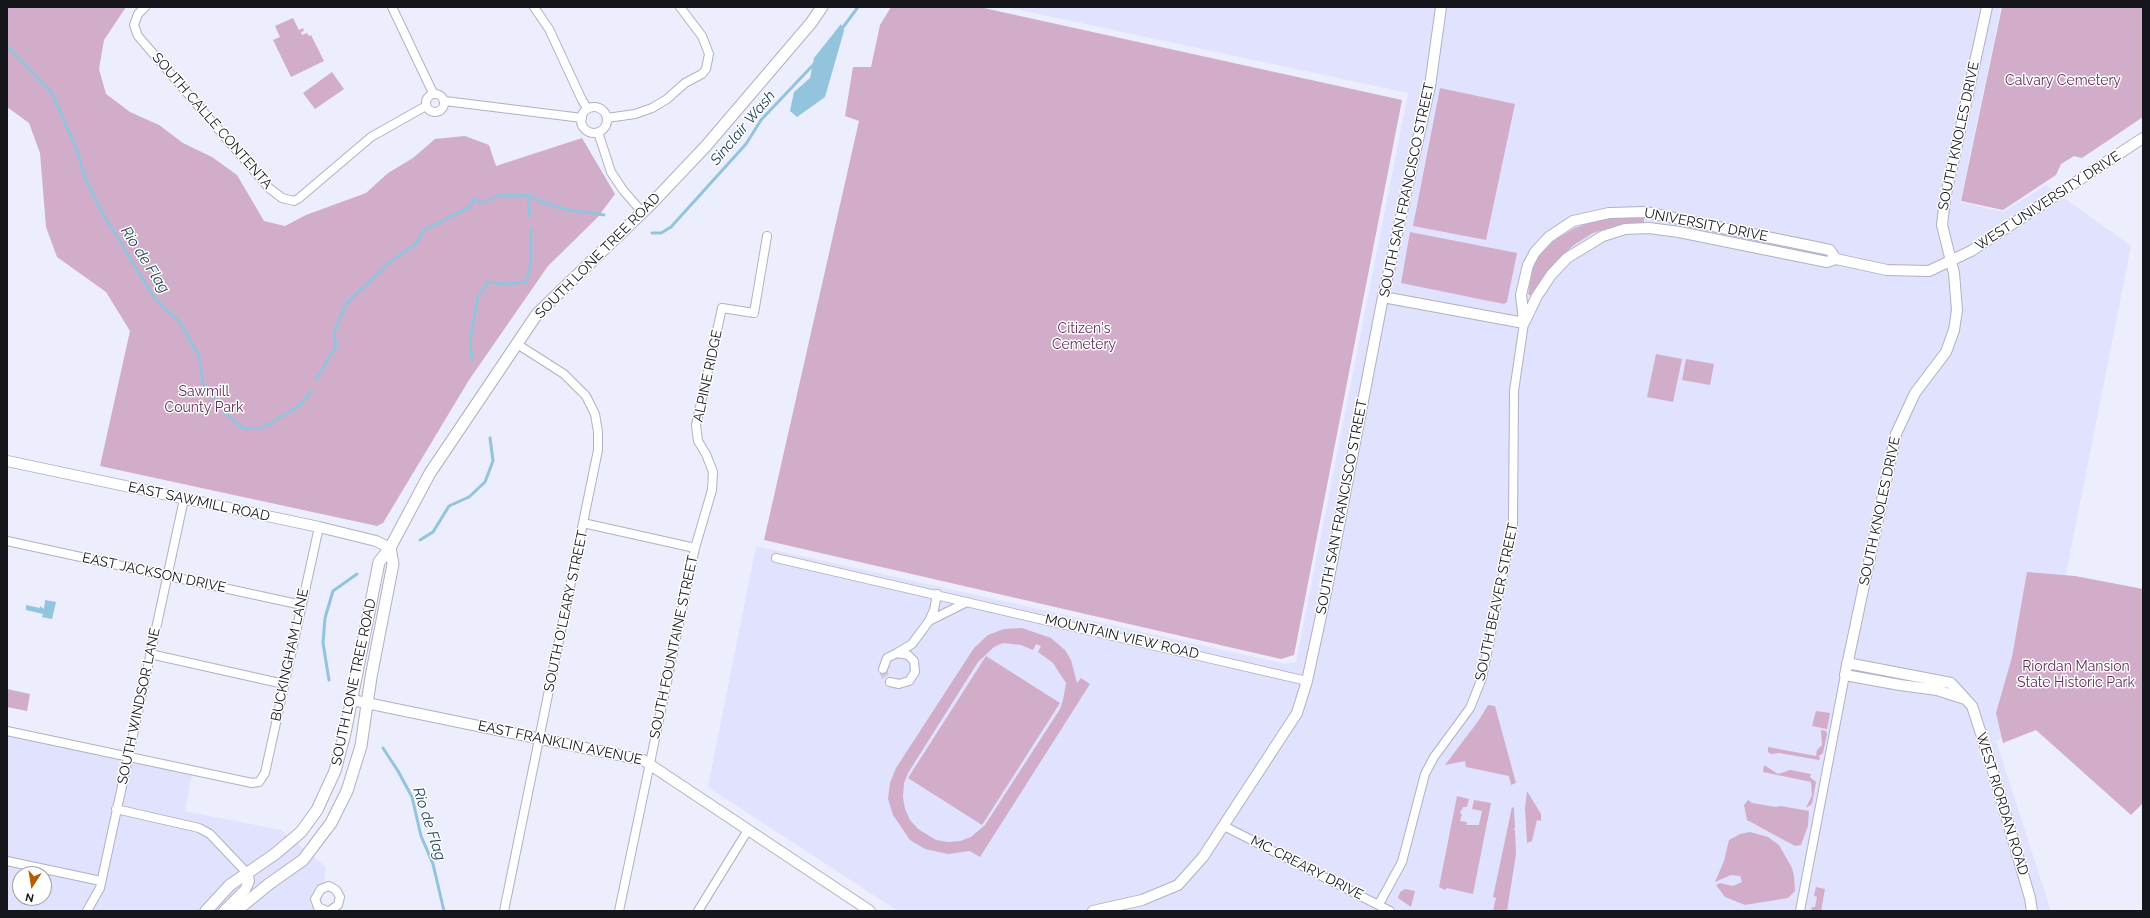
<!DOCTYPE html>
<html>
<head>
<meta charset="utf-8">
<style>
	body { margin:0 }
	#map { position:relative; width:2150px; height:918px; overflow:hidden; background:#ecedfd; font-family:Raleway,sans-serif }
	canvas { display:block }
	.frame { position:absolute; inset:0; border:8px solid #15151c; pointer-events:none }
	.north { position:absolute; left:12px; top:866px; width:40px; height:40px; box-sizing:border-box; background:#fff; border:1px solid #a1a1a4; border-radius:50%; rotate:192deg; font-size:11px; font-weight:700; line-height:16px; text-align:center; color:#15151c }
	.north::after { content:''; display:block; margin:auto; width:14px; height:18px; background:#b75b01; clip-path:polygon(50% 0,100% 100%,50% 72%,0 100%) }
</style>
</head>
<body>
<div id="map">
<canvas width="2150" height="918"></canvas>
<div class="frame"></div>
<div class="north">N</div>
</div>
<script>
const c = document.querySelector('canvas').getContext('2d');
c.lineJoin = 'round';
function fillPath(path, color) {
  c.fillStyle = color;
  c.fill(path, 'evenodd');
}
function poly(rows) {
  const path = new Path2D();
  for (const r of rows) {
    if (r.length === 3) {
      path.moveTo(r[0] + r[2], r[1]);
      path.arc(r[0], r[1], r[2], 0, 2 * Math.PI);
      continue;
    }
    path.moveTo(r[0], r[1]);
    for (let i = 2; i < r.length; i += 2) path.lineTo(r[i], r[i + 1]);
  }
  return path;
}
function trace(path, color, width, dash) {
  c.strokeStyle = color;
  c.lineWidth = width;
  c.lineCap = dash ? 'butt' : 'round';
  c.setLineDash(dash || []);
  c.stroke(path);
}
function drawText(font, color, halo, rows, align = 'center') {
  c.font = font + ' Raleway,sans-serif';
  c.lineWidth = 3;
  c.setLineDash([]);
  c.textBaseline = 'middle';
  c.strokeStyle = halo;
  c.fillStyle = color;
  for (const [text, x, y, turn = 0] of rows) {
    c.save();
    c.translate(x, y);
    c.rotate((+turn || 0) * Math.PI / 180);
    c.textAlign = isNaN(turn) ? turn : align;
    if (halo) c.strokeText(text, 0, 0);
    c.fillText(text, 0, 0);
    c.restore();
  }
}
const built = poly([
	[1006,7,2001,7,1960,202,2003,212,2046,185,2131,246,2036,725,1996,741,2051,911,898,911,708,787,756,546,1286,664,1296,662,1408,93],
	[7,735,192,773,185,811,281,830,326,867,320,911,7,911],
	[20,874,44,874,44,898,20,898]
]);
const green = poly([
	[7,7,126,7,104,40,99,69,106,94,130,112,159,125,183,143,212,157,237,175,264,221,285,226,306,215,366,193,388,173,413,158,435,139,465,136,489,145,496,166,582,138,615,194,598,217,548,266,469,380,383,523,377,526,100,466,130,331,106,292,57,257,46,227,40,153,29,123,7,107],
	[891,7,979,7,1402,100,1294,655,1281,659,764,540,859,121,845,116,853,67,871,67,880,25],
	[2002,7,2143,7,2143,117,2082,158,2074,156,2061,164,2056,175,2003,210,1961,201],
	[293,18,299,30,303,28,304,31,301,32,302,35,307,33,309,36,311,35,324,61,291,77,273,40,280,37,275,26],
	[332,72,344,89,315,109,303,93],
	[1440,88,1515,104,1486,240,1413,226],
	[1621,216,1644,217,1644,223,1623,224,1593,233,1574,245,1554,263,1532,296,1528,294,1533,267,1540,253,1551,242,1575,228,1599,219],
	[1410,232,1517,253,1507,302,1504,304,1401,283],
	[1656,354,1682,359,1673,402,1647,397],
	[1686,359,1714,364,1710,385,1682,380],
	[2027,572,2075,576,2143,589,2143,803,2131,815,2036,730,2003,743,1996,713,2012,657],
	[1022,628,1051,638,1065,650,1071,660,1077,683,1081,678,1090,684,980,857,970,851,948,854,925,849,910,840,893,815,888,799,890,783,896,768,974,648,988,635,1004,629],
	[1003,643,1021,645,1033,650,1036,644,1041,646,1038,652,1053,663,1066,683,1063,700,1060,709,985,825,971,837,960,841,948,842,936,840,918,829,910,820,905,809,903,797,904,783,908,773,978,662,994,647],
	[986,656,1060,703,982,825,908,778],
	[7,689,30,694,27,711,7,707],
	[1488,705,1495,706,1516,783,1511,785,1509,776,1466,767,1465,761,1445,765,1479,720],
	[1816,711,1830,713,1827,729,1812,726],
	[1821,730,1826,731,1827,734,1823,753,1819,756,1820,759,1819,760,1779,753,1771,754,1768,752,1768,747,1816,756,1817,750,1822,745],
	[1764,765,1778,774,1790,770,1811,774,1810,777,1816,782,1812,804,1806,808,1812,795,1811,782,1763,772],
	[1527,791,1541,814,1541,821,1537,820,1532,841,1527,843,1525,809],
	[1457,796,1469,799,1467,807,1463,807,1460,813,1462,814,1460,821,1467,822,1466,825,1479,825,1482,811,1472,809,1474,800,1491,803,1473,894,1447,888,1445,890,1439,887],
	[1748,800,1752,803,1776,807,1780,806,1809,811,1808,826,1801,845,1795,846,1747,820,1744,805],
	[1512,807,1514,808,1515,828,1513,830,1515,830,1516,854,1507,911,1493,911,1496,898,1493,897],
	[1750,832,1768,837,1779,845,1792,868,1794,876,1795,891,1788,898,1745,905,1725,897,1716,885,1720,883,1733,886,1742,882,1740,876,1731,875,1715,882,1724,861,1729,840,1740,834],
	[1816,887,1825,889,1821,911,1811,911,1812,907,1815,907,1817,897,1814,896],
	[1405,889,1415,891,1411,907,1398,898,1400,892]
]);
const water = poly([
	[841,24,844,31,825,97,797,117,790,111,794,92,810,78,814,58],
	[45,600,56,602,52,619,42,617,43,614,26,610,26,605,40,608,40,606,44,609]
]);
const stream = poly([
	[841,30,858,7],
	[7,46,52,93,76,148,86,180,102,212,155,299,179,321,199,356,203,383,225,413,244,429,263,428,299,406,311,391],
	[528,195,530,217],
	[652,233,661,233,671,227,746,144,761,120,814,64],
	[472,360,470,340,478,297,488,282,507,284,526,282,531,262,531,228],
	[316,379,336,347,334,333,346,304,391,261,416,244,424,230,470,207,474,199,483,203,496,196,528,195,542,202,568,210,604,215],
	[420,540,433,532,449,506,469,497,485,482,493,461,490,438],
	[329,680,323,643,325,618,333,591,357,574],
	[383,748,398,771,412,797,421,836,433,864,444,911]
]);
const minorTunnel = poly([
	[883,669,885,676,890,682]
]);
const minor = poly([
	[145,7,138,14,134,25,138,36,269,188,282,198,294,201,298,199,371,137,426,106],
	[392,7,433,93],
	[534,7,549,29,582,100,587,108],
	[435,103,9],
	[445,101,582,118],
	[594,120,13],
	[607,118,635,114,652,108,667,99,685,83,702,74,706,69,709,54,702,36,680,7],
	[598,132,611,172,623,190,642,212],
	[583,523,695,548],
	[7,541,302,605],
	[776,558,1307,681],
	[929,621,967,602],
	[897,653,912,644,929,621,934,610,937,594],
	[150,654,284,684],
	[883,669,887,658,897,653,908,655,914,661,915,672,909,681,899,684,890,682],
	[7,731,252,783,259,782,265,773,319,527],
	[116,809,199,828,210,834,247,873],
	[1224,826,1390,911],
	[7,861,101,881],
	[1379,904,1402,862,1425,774,1434,757,1470,708,1482,678,1513,525,1514,391,1524,323],
	[87,911,100,888,184,499],
	[327,911,318,907,315,899,321,889,329,886,336,890,340,897,338,905,329,911],
	[504,911,583,523,598,450,598,432,595,414,586,396,564,374,517,344],
	[619,911,695,548,712,490,713,472,706,454,698,441,696,425,722,308,754,313,767,236],
	[698,911,748,830],
	[1800,911,1845,675]
]);
const tertiary = poly([
	[1383,297,1524,323],
	[1524,321,1521,295,1528,265,1535,252,1549,237,1573,221,1609,213,1645,212,1830,250,1836,259],
	[1524,323,1537,296,1551,275,1567,258,1603,236,1625,229,1649,228,1679,232,1827,262,1836,259,1887,270,1929,271,1971,251,2143,138],
	[7,461,319,527,376,541,390,548],
	[1847,663,1951,683,1972,706,1990,761,2030,898,2032,911],
	[1965,699,1937,690,1900,685,1845,675,1896,434,1915,393,1946,352,1954,330,1957,310,1954,273,1942,225,1945,199,1987,7],
	[352,700,643,760,870,911],
	[224,911,245,890,249,881,247,873],
	[1093,911,1142,900,1178,885,1203,857,1297,713,1307,681,1327,588,1383,297,1430,86,1441,7]
]);
const secondary = poly([
	[206,911,230,885,275,854,301,832,317,810,335,771,345,733,379,562,390,548,430,473,537,314,652,203,706,146,811,23,822,7],
	[236,911,269,884,303,860,331,823,347,791,361,746,371,677,393,564,390,548]
]);
const parkNames = [
	["Calvary Cemetery",2063,81],
	["Citizen's",1084,329],
	["Cemetery",1084,345],
	["Sawmill",204,392],
	["County Park",204,408],
	["Riordan Mansion",2076,667],
	["State Historic Park",2076,683]
];
const streetNames = [
	["SOUTH CALLE CONTENTA",212,121,49],
	["SOUTH KNOLES DRIVE",1959,136,-78],
	["SOUTH SAN FRANCISCO STREET",1407,190,-78],
	["WEST UNIVERSITY DRIVE",2048,201,-33],
	["UNIVERSITY DRIVE",1706,225,11],
	["SOUTH LONE TREE ROAD",598,256,-45],
	["ALPINE RIDGE",708,376,-78],
	["EAST SAWMILL ROAD",199,502,12],
	["SOUTH SAN FRANCISCO STREET",1342,507,-79],
	["SOUTH KNOLES DRIVE",1880,511,-78],
	["EAST JACKSON DRIVE",154,573,12],
	["SOUTH BEAVER STREET",1497,602,-78],
	["SOUTH O'LEARY STREET",566,611,-78],
	["MOUNTAIN VIEW ROAD",1122,637,13],
	["SOUTH FOUNTAINE STREET",674,647,-78],
	["BUCKINGHAM LANE",290,655,-78],
	["SOUTH LONE TREE ROAD",354,682,-78],
	["SOUTH WINDSOR LANE",139,706,-78],
	["EAST FRANKLIN AVENUE",560,743,12],
	["WEST RIORDAN ROAD",2002,804,73],
	["MC CREARY DRIVE",1307,868,27]
];
const waterNames = [
	["Sinclair Wash",743,128,-50],
	["Rio de Flag",145,260,57],
	["Rio de Flag",429,824,72]
];
fillPath(built, '#e1e2fe');
fillPath(green, '#d2adc9');
fillPath(water, '#92c4dd');
trace(stream, '#92c4dd', 3);
trace(minorTunnel, '#cccddb', 8, [8, 4]);
trace(minor, '#afb1c4', 10);
trace(tertiary, '#afb1c4', 12);
trace(secondary, '#afb1c4', 13);
trace(minor, '#fff', 8);
trace(tertiary, '#fff', 10);
trace(secondary, '#fff', 11);
drawText('14px', '#612e57', '#fff', parkNames);
drawText('14px', '#15151c', '#fff', streetNames);
drawText('italic 15px', '#184154', '#fff', waterNames);
</script>
</body>
</html>
